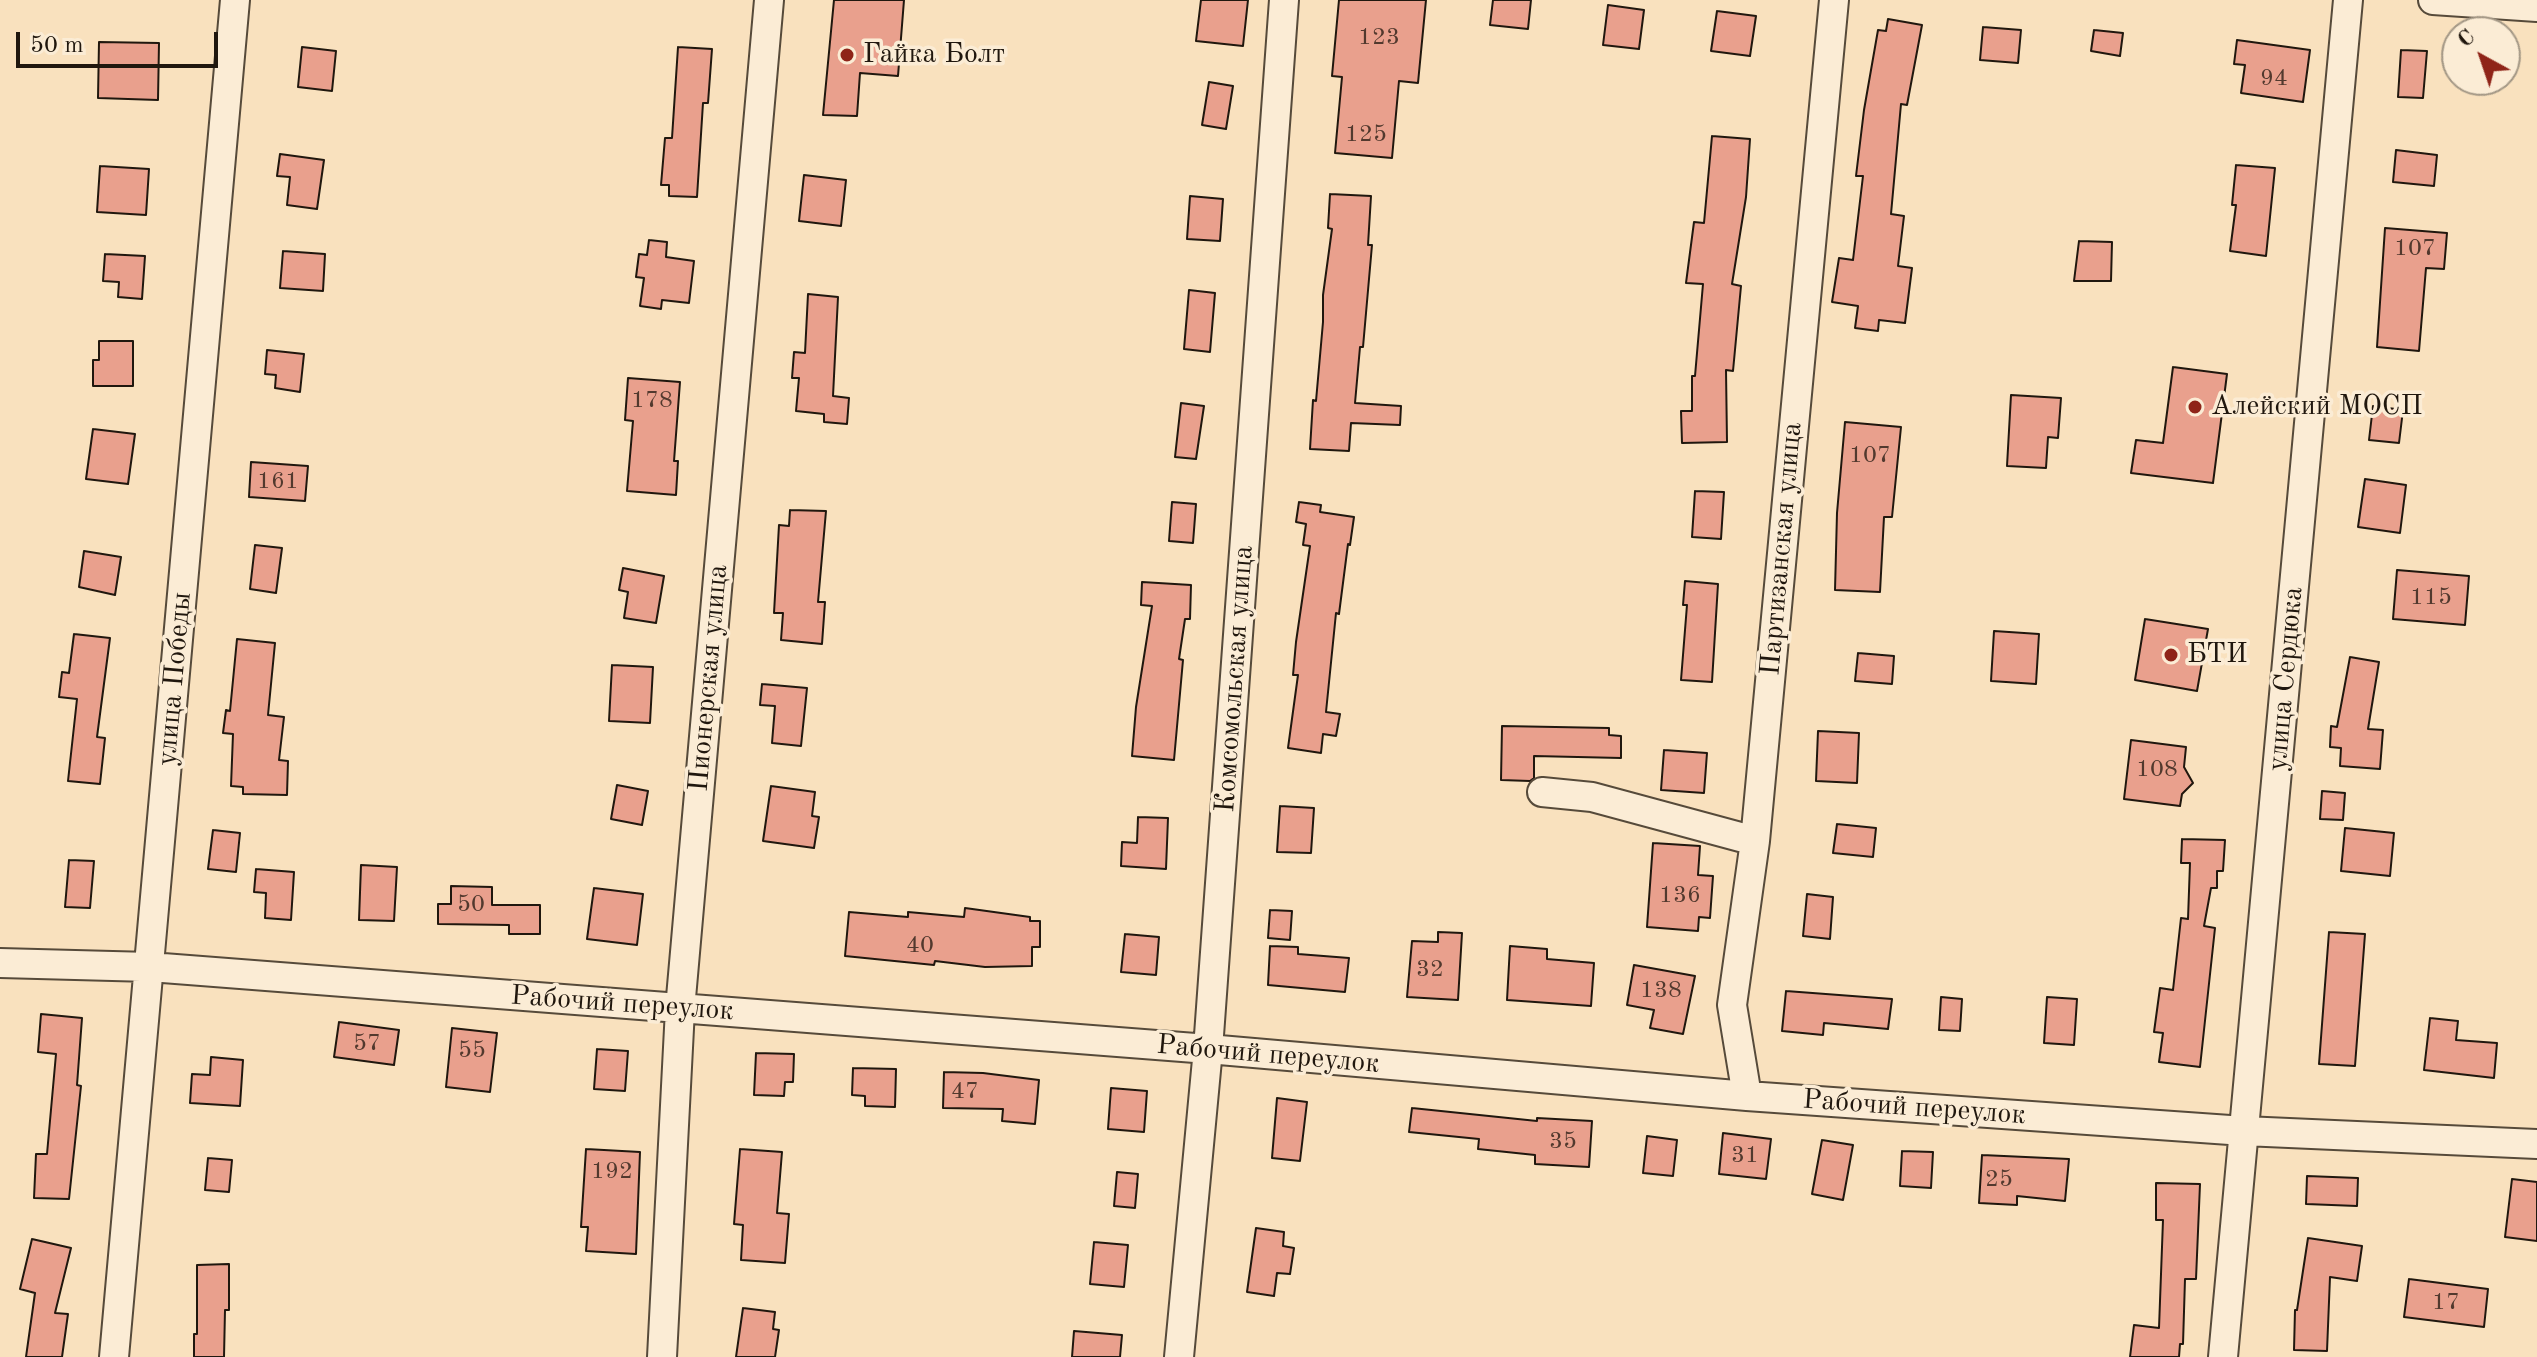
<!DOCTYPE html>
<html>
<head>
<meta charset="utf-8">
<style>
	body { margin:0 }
	#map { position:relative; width:2537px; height:1357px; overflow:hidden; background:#f9e1be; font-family:"Old Standard TT",serif }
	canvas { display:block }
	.north { position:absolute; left:2441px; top:16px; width:80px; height:80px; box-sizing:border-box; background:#fbecd5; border:2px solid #a39785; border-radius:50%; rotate:320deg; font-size:22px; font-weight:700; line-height:32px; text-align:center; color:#20170e }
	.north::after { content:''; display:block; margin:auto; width:28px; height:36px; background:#8f2418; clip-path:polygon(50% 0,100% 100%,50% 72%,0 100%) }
	.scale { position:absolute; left:16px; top:32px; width:202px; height:36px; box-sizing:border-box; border:4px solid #20170e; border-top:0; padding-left:10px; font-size:24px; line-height:28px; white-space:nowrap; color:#20170e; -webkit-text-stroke:6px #fbecd5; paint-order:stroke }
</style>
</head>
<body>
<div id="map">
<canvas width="2537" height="1357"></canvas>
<div class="north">С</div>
<div class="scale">50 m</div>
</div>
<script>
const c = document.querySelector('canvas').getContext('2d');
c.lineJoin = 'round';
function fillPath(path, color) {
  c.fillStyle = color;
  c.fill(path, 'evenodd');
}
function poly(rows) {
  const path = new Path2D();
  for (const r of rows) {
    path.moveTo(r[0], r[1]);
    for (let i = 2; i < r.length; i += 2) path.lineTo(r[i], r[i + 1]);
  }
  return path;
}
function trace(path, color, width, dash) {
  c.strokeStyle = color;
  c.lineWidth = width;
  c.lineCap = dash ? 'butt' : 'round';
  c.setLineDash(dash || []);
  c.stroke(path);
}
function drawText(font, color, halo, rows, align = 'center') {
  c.font = font + ' "Old Standard TT",serif';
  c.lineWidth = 7;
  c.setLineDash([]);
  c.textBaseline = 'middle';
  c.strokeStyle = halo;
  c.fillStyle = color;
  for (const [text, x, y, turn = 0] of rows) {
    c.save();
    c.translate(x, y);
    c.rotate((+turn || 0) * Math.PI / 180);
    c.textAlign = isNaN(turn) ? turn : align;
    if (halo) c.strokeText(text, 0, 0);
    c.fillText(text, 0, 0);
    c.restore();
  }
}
const building = poly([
	[834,0,904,0,898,76,860,73,857,116,823,115,834,0],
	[1201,0,1248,0,1243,46,1196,41,1201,0],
	[1339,0,1426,0,1418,83,1399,81,1392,158,1335,153,1342,77,1332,76,1339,0],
	[1493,0,1531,0,1528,29,1490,25,1493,0],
	[1608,5,1644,10,1639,49,1603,45,1608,5],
	[1717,11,1756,16,1750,56,1711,51,1717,11],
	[1888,19,1922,25,1907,105,1901,104,1891,214,1904,216,1898,266,1912,268,1905,323,1879,320,1878,331,1855,328,1858,306,1832,302,1839,258,1853,260,1863,176,1856,176,1864,110,1878,30,1886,31,1888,19],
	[1983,27,2021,30,2018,63,1980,60,1983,27],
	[2094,30,2123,33,2120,56,2091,51,2094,30],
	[2237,40,2310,50,2303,102,2241,93,2245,65,2234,64,2237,40],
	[99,42,159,43,158,100,98,98,99,42],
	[302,47,336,51,332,91,298,87,302,47],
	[678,47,712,49,708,103,703,103,697,197,669,196,669,185,661,185,665,138,672,138,678,47],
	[2401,50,2427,51,2423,98,2398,97,2401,50],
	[1209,82,1233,86,1226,129,1202,125,1209,82],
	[1712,136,1750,139,1746,197,1732,284,1741,286,1733,371,1726,370,1727,442,1682,443,1681,411,1692,411,1692,376,1695,376,1703,284,1686,283,1694,222,1704,223,1712,136],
	[2396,150,2437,155,2434,186,2393,182,2396,150],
	[280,154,324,160,317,209,287,205,290,177,277,176,280,154],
	[2236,165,2275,168,2266,256,2230,251,2236,205,2232,205,2236,165],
	[100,166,149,169,146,215,97,212,100,166],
	[804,175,846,180,841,226,799,221,804,175],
	[1330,194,1371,196,1368,245,1372,245,1363,347,1360,347,1355,403,1401,406,1400,425,1351,423,1349,451,1310,449,1313,400,1316,401,1323,322,1323,295,1332,229,1328,228,1330,194],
	[1190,196,1223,199,1220,241,1187,239,1190,196],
	[2385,228,2447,233,2444,269,2426,268,2419,351,2377,347,2385,228],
	[649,240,667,242,666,257,694,261,689,303,662,300,661,309,640,306,644,278,636,277,639,254,647,255,649,240],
	[2079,241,2112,242,2111,281,2074,281,2079,241],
	[283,251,325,254,323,291,280,288,283,251],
	[105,254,145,256,142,299,118,297,119,282,103,281,105,254],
	[1189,290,1215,293,1210,352,1184,349,1189,290],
	[808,294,838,297,833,396,849,398,847,424,824,422,824,414,796,411,799,378,792,378,794,352,805,353,808,294],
	[99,341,133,341,133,386,93,386,93,360,99,360,99,341],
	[267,350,304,354,300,392,275,388,276,375,265,374,267,350],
	[2173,367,2227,374,2213,483,2131,473,2136,440,2163,443,2173,367],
	[628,378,680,382,674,461,678,461,676,495,627,491,633,421,625,420,628,378],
	[2011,395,2061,398,2058,438,2048,437,2046,468,2007,466,2011,395],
	[1181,403,1204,406,1196,459,1175,457,1181,403],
	[2373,406,2403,410,2399,443,2369,440,2373,406],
	[1845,422,1901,427,1892,517,1884,517,1880,592,1835,590,1837,513,1845,422],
	[93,429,135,434,128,484,86,479,93,429],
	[251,462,308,466,305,501,249,497,251,462],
	[2365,479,2406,485,2400,533,2358,527,2365,479],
	[1695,491,1724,492,1721,539,1692,537,1695,491],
	[1172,502,1196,504,1193,543,1169,541,1172,502],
	[1299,502,1321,505,1320,512,1354,517,1350,545,1348,544,1339,614,1336,613,1326,712,1340,714,1336,736,1323,734,1321,753,1288,748,1298,675,1293,675,1296,642,1310,546,1303,545,1306,524,1296,522,1299,502],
	[790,510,826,511,818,602,825,602,822,644,781,640,783,613,774,613,779,525,789,526,790,510],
	[255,545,282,548,276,593,250,589,255,545],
	[84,551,121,557,115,595,79,587,84,551],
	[623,568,664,576,656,623,624,618,628,592,619,590,623,568],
	[2397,570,2469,576,2465,625,2393,619,2397,570],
	[1685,581,1718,584,1712,682,1681,680,1687,605,1683,605,1685,581],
	[1142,582,1191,585,1190,619,1185,619,1179,659,1183,660,1174,760,1132,756,1136,707,1152,606,1141,605,1142,582],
	[2145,619,2208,629,2197,691,2135,680,2145,619],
	[1994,631,2039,634,2036,684,1991,681,1994,631],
	[74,634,110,638,97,737,105,738,100,784,68,781,77,699,59,697,62,672,69,673,74,634],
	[237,639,275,643,268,715,284,717,279,760,288,761,287,795,243,794,243,787,231,786,233,734,223,733,226,710,230,711,237,639],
	[1858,653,1894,656,1892,684,1855,681,1858,653],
	[2350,657,2379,662,2368,729,2383,730,2380,769,2340,766,2341,748,2330,747,2331,726,2337,727,2350,657],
	[612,665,653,667,650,723,609,721,612,665],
	[762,684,807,688,801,746,772,743,775,706,760,705,762,684],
	[1502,726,1609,728,1609,735,1621,736,1621,758,1534,756,1534,778,1530,781,1501,780,1502,726],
	[1818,731,1859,733,1857,783,1816,781,1818,731],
	[2131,740,2186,747,2184,767,2193,783,2182,794,2180,806,2124,799,2131,740],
	[1664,750,1707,753,1704,793,1661,790,1664,750],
	[617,785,648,791,642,825,611,819,617,785],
	[771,786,815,792,812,816,819,817,814,848,763,841,771,786],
	[2322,791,2345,793,2343,820,2320,819,2322,791],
	[1280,806,1314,808,1311,853,1277,852,1280,806],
	[1138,817,1168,818,1166,869,1121,866,1122,842,1137,843,1138,817],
	[1837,824,1876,828,1873,857,1833,853,1837,824],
	[2345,828,2394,833,2390,876,2341,871,2345,828],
	[213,830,240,833,236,872,208,869,213,830],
	[2182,839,2225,840,2223,871,2217,871,2217,888,2211,888,2204,926,2215,928,2200,1067,2159,1062,2163,1033,2154,1032,2160,988,2173,990,2181,918,2188,919,2190,863,2181,863,2182,839],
	[1653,843,1700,846,1698,875,1713,876,1710,918,1699,917,1698,931,1647,927,1653,843],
	[69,860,94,861,90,908,65,907,69,860],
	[361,865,397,867,394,921,359,920,361,865],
	[256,869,294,872,291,920,265,918,266,893,254,892,256,869],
	[451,886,492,887,492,905,540,905,540,934,509,934,509,925,438,924,438,904,451,904,451,886],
	[594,888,643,894,637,945,587,939,594,888],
	[1807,894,1833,897,1830,939,1803,936,1807,894],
	[965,908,1030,917,1030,921,1040,921,1040,947,1032,947,1032,966,985,967,935,961,934,965,845,956,849,912,908,917,908,912,964,917,965,908],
	[1270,910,1292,911,1290,940,1268,938,1270,910],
	[1438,932,1462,933,1458,1000,1407,997,1412,941,1438,942,1438,932],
	[2329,932,2365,934,2355,1066,2319,1064,2329,932],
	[1125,934,1159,937,1156,975,1121,972,1125,934],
	[1270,946,1298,947,1298,954,1349,958,1345,992,1268,985,1270,946],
	[1510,946,1547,949,1547,959,1594,963,1591,1006,1507,1000,1510,946],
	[1634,965,1695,976,1683,1034,1650,1028,1654,1010,1627,1005,1634,965],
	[1786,991,1892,999,1888,1029,1824,1023,1823,1035,1782,1031,1786,991],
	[1941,997,1962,999,1960,1031,1939,1030,1941,997],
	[2047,997,2077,999,2074,1045,2044,1043,2047,997],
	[41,1014,82,1018,77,1085,81,1086,69,1199,34,1198,36,1154,47,1154,56,1054,38,1052,41,1014],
	[2430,1018,2458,1021,2456,1040,2497,1043,2494,1078,2424,1070,2430,1018],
	[339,1022,399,1030,394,1065,334,1057,339,1022],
	[452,1028,497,1033,490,1092,446,1087,452,1028],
	[597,1049,628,1051,625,1091,594,1089,597,1049],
	[756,1053,794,1054,793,1082,785,1082,784,1096,754,1095,756,1053],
	[211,1057,243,1060,240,1106,190,1103,192,1074,210,1075,211,1057],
	[853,1068,896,1069,895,1107,865,1106,865,1096,852,1095,853,1068],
	[944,1072,983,1073,1039,1080,1035,1124,1002,1121,1003,1109,943,1108,944,1072],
	[1111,1088,1147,1091,1144,1132,1108,1129,1111,1088],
	[1277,1098,1307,1102,1300,1161,1272,1158,1277,1098],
	[1412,1108,1537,1121,1537,1118,1592,1121,1589,1167,1535,1164,1535,1155,1478,1149,1479,1139,1409,1132,1412,1108],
	[1723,1133,1771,1139,1766,1179,1719,1174,1723,1133],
	[1647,1136,1677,1140,1673,1176,1643,1173,1647,1136],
	[1822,1140,1853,1145,1843,1200,1812,1194,1822,1140],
	[586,1149,640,1152,636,1254,586,1251,588,1227,581,1227,586,1149],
	[740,1149,782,1152,777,1213,789,1214,785,1263,741,1260,743,1225,734,1224,740,1149],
	[1902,1151,1933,1152,1931,1188,1900,1186,1902,1151],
	[1982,1155,2069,1159,2065,1201,2017,1196,2017,1205,1979,1203,1982,1155],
	[208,1158,232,1160,229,1192,205,1190,208,1158],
	[1117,1172,1138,1174,1135,1208,1114,1206,1117,1172],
	[2307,1176,2358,1178,2357,1206,2306,1204,2307,1176],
	[2512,1179,2537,1182,2537,1241,2505,1237,2512,1179],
	[2156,1183,2200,1184,2196,1279,2185,1279,2183,1344,2180,1344,2179,1357,2130,1357,2134,1325,2159,1328,2163,1220,2156,1220,2156,1183],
	[1256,1228,1284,1232,1283,1246,1294,1248,1290,1274,1277,1273,1274,1296,1247,1292,1256,1228],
	[2308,1238,2362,1246,2357,1281,2330,1277,2327,1351,2294,1350,2295,1310,2297,1310,2308,1238],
	[32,1239,71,1248,55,1313,68,1314,62,1357,26,1357,35,1293,20,1289,32,1239],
	[1094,1242,1128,1245,1124,1287,1090,1284,1094,1242],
	[229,1264,229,1310,225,1310,224,1357,194,1357,194,1334,197,1334,197,1265,229,1264],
	[2409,1279,2488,1289,2484,1327,2404,1317,2409,1279],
	[743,1308,775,1312,773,1329,779,1330,775,1357,736,1357,743,1308],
	[1074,1331,1122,1335,1120,1357,1072,1357,1074,1331]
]);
const street = poly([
	[2433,0,2537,7],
	[1542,792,1592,797,1755,841],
	[0,963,150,967,1208,1049,1747,1096,2244,1131,2537,1144],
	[1747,1096,1732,1005,1755,841,1834,0],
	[114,1357,235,0],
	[662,1357,680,1009,769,0],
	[1179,1357,1208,1049,1284,0],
	[2223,1357,2348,0]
]);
const markers = [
	[847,55,8,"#8f2418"],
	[2195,407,8,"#8f2418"],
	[2171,655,8,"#8f2418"]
];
const numberNames = [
	["123",1379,38],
	["94",2274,79],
	["125",1366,135],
	["107",2415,249],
	["178",652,401],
	["107",1870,456],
	["161",278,482],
	["115",2431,598],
	["108",2157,770],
	["136",1680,896],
	["50",471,905],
	["40",920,946],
	["32",1430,970],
	["138",1661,991],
	["57",367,1044],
	["55",472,1051],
	["47",965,1092],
	["35",1563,1142],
	["31",1745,1156],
	["192",612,1172],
	["25",1999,1180],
	["17",2446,1303]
];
const poiNames = [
	["Гайка Болт",863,55],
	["Алейский МОСП",2211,407],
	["БТИ",2187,655]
];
const streetNames = [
	["Партизанская улица",1782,549,-85],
	["Пионерская улица",709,678,-85],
	["улица Победы",175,679,-85],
	["Комсомольская улица",1235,679,-86],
	["улица Сердюка",2286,679,-85],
	["Рабочий переулок",622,1004,4],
	["Рабочий переулок",1268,1055,5],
	["Рабочий переулок",1914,1108,4]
];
fillPath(building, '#e9a08d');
trace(building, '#20170e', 2);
trace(street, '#564a3a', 32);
trace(street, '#fbecd5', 28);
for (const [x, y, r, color] of markers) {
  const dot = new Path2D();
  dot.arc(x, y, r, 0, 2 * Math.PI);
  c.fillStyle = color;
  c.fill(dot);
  trace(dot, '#fbecd5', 3);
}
drawText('24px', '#52392e', null, numberNames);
drawText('28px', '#20170e', '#fbecd5', poiNames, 'left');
drawText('28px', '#20170e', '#fbecd5', streetNames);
</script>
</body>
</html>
